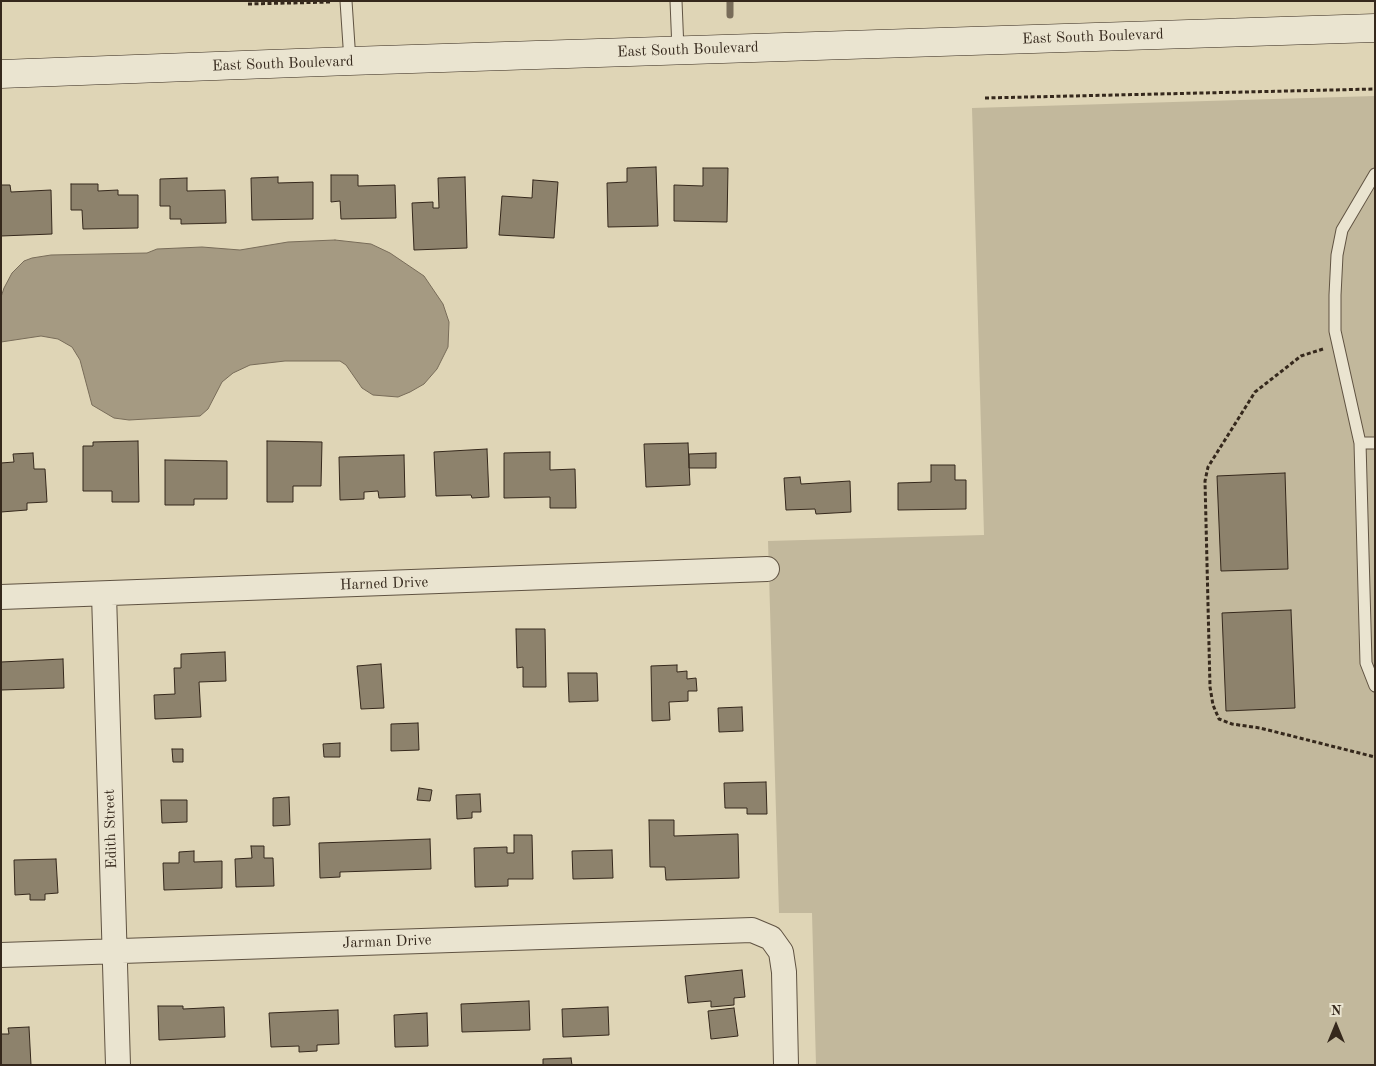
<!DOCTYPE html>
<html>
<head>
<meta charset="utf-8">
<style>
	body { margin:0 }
	#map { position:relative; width:1376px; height:1066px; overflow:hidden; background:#dfd5b6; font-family:"Old Standard TT",serif }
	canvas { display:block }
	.frame { position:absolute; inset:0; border:2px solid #35281c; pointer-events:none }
	.north { position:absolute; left:1311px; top:1001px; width:50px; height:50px; -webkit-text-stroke:4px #eae4d0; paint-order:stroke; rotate:0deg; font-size:14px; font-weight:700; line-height:20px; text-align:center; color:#35281c }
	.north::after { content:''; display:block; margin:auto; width:18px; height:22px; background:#35281c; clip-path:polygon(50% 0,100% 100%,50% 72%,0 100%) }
</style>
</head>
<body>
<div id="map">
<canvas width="1376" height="1066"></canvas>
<div class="frame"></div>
<div class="north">N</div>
</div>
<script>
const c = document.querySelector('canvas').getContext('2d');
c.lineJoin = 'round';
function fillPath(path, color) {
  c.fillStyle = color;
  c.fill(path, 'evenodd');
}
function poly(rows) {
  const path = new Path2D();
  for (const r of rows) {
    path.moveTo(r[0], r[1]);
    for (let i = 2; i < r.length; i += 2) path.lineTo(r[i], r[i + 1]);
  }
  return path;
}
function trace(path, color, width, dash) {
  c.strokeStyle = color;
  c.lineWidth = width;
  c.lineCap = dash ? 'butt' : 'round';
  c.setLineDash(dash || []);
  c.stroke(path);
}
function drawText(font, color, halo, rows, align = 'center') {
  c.font = font + ' "Old Standard TT",serif';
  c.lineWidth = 5;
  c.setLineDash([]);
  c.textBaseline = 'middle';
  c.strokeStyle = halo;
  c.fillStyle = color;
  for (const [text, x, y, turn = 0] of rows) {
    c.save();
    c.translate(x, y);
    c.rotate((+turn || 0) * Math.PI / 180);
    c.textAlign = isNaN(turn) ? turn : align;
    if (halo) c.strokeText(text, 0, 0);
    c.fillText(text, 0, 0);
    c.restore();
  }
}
const green = poly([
	[1375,96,1375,1065,816,1065,812,913,779,913,768,541,984,535,972,108]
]);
const water = poly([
	[335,240,371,244,390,253,424,276,443,304,449,322,448,347,437,369,424,384,410,392,398,397,373,395,362,388,346,365,340,361,285,361,250,365,233,373,222,382,208,409,200,416,129,420,114,418,92,405,80,360,72,347,58,339,41,336,1,342,1,297,4,288,12,273,24,261,32,258,51,255,147,253,157,249,202,247,240,250,288,242,335,240]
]);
const stream = poly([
	[730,1,730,15]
]);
const building = poly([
	[656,167,658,226,608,227,607,183,627,182,627,168,656,167],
	[703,168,728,168,727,222,674,221,674,185,703,186,703,168],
	[331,175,358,175,358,186,395,185,396,218,341,219,340,201,331,202,331,175],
	[278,177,278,183,313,182,313,219,252,220,251,178,278,177],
	[465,177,467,248,414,250,412,203,433,202,433,208,439,208,438,178,465,177],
	[187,178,187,191,225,190,226,223,181,224,181,219,170,219,170,206,160,206,160,179,187,178],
	[533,180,558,182,554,238,499,235,502,196,532,198,533,180],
	[71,184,98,184,98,191,118,190,118,195,138,195,138,228,83,229,82,210,71,210,71,184],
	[1,185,10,185,11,192,51,190,52,234,1,236,1,185],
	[138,441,139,502,112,502,112,491,83,491,83,446,93,446,93,442,138,441],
	[267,441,322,442,321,486,293,486,293,502,267,502,267,441],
	[688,443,690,485,646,487,644,444,688,443],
	[487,449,489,497,472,498,471,495,436,496,434,452,487,449],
	[550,452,550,470,575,469,576,508,550,508,550,497,504,498,504,453,550,452],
	[33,453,34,469,45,469,47,502,27,503,27,510,1,512,1,463,14,462,13,454,33,453],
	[716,453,716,468,689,468,689,454,716,453],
	[404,455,405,497,379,498,378,491,364,492,364,499,340,500,339,457,404,455],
	[165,460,227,461,227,499,194,499,194,505,165,505,165,460],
	[931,465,955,465,955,480,966,480,966,509,898,510,898,483,931,482,931,465],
	[1285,473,1288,569,1221,571,1217,476,1285,473],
	[800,477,801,484,850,481,851,512,816,514,815,509,786,510,784,478,800,477],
	[1291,610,1295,708,1226,711,1222,613,1291,610],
	[516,629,545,629,546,687,523,687,523,667,517,668,516,629],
	[225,652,226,681,199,682,201,717,155,719,154,695,175,694,174,668,181,668,181,654,225,652],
	[63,659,64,688,1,690,1,662,63,659],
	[381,664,384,708,361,709,357,666,381,664],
	[677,665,677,672,687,671,687,679,696,678,697,691,688,691,688,701,669,702,670,720,652,721,651,666,677,665],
	[568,673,597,673,598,701,569,702,568,673],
	[742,707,743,731,719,732,718,708,742,707],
	[418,723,419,750,391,751,391,724,418,723],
	[340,743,340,757,324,757,323,744,340,743],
	[172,749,183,749,183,762,173,762,172,749],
	[766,782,767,814,747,814,747,808,725,808,724,783,766,782],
	[419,788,432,790,430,801,417,800,419,788],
	[480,794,481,812,472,812,472,818,457,819,456,795,480,794],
	[289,797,290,825,273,826,273,798,289,797],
	[161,800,187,800,187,822,162,823,161,800],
	[649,820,674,820,674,836,738,834,739,878,666,880,665,867,650,867,649,820],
	[514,835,532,835,533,879,508,879,508,886,475,887,474,848,507,847,507,853,514,853,514,835],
	[430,839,431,869,340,872,340,877,320,878,319,843,430,839],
	[251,846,264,846,264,858,273,858,274,886,236,887,235,859,252,858,251,846],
	[612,850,613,878,573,879,572,851,612,850],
	[194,851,194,862,222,861,222,888,164,890,163,863,179,863,179,852,194,851],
	[56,859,58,893,45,894,45,900,30,900,30,894,15,895,14,860,56,859],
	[742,970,745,997,734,998,734,1005,711,1007,711,1001,688,1003,685,976,742,970],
	[529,1001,530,1030,462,1032,461,1004,529,1001],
	[158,1006,183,1006,183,1009,224,1007,225,1037,159,1040,158,1006],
	[608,1007,609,1035,563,1037,562,1009,608,1007],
	[734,1008,738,1036,711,1039,708,1011,734,1008],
	[338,1010,339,1044,317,1045,317,1051,299,1052,299,1046,271,1047,269,1013,338,1010],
	[427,1013,428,1046,395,1047,394,1015,427,1013],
	[29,1027,31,1065,1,1065,1,1034,9,1034,8,1028,29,1027],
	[571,1058,572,1065,543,1065,543,1059,571,1058]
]);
const path = poly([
	[248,4,330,2],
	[985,98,1375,89],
	[1323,349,1301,356,1255,392,1208,467,1205,481,1210,687,1213,705,1219,719,1232,724,1260,728,1375,757]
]);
const lane = poly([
	[346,1,350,61],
	[676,1,678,50],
	[1375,174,1342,230,1337,255,1335,295,1335,331,1360,443,1366,663,1375,686],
	[1360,443,1375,443]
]);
const street = poly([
	[104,594,118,1065],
	[1,597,767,569],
	[1,955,752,930,771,938,781,952,784,972,786,1065]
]);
const secondary = poly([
	[1,74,350,61,1375,28]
]);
const streetNames = [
	["East South Boulevard",1093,37,-2],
	["East South Boulevard",688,50,-2],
	["East South Boulevard",283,64,-2],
	["Harned Drive",384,584,-2],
	["Edith Street",111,829,-92],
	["Jarman Drive",387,942,-2]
];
fillPath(green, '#c2b89c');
fillPath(water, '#a59a82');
trace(water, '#786c59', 1);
trace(stream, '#786c59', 7);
fillPath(building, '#8d826c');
trace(building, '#35281c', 1);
trace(lane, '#605342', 13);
trace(street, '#605342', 26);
trace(secondary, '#35281c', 29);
trace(path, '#35281c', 3, [4, 2.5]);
trace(lane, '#eae4d0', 11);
trace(street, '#eae4d0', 24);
trace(secondary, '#eae4d0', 28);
drawText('15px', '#35281c', '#eae4d0', streetNames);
</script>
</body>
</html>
